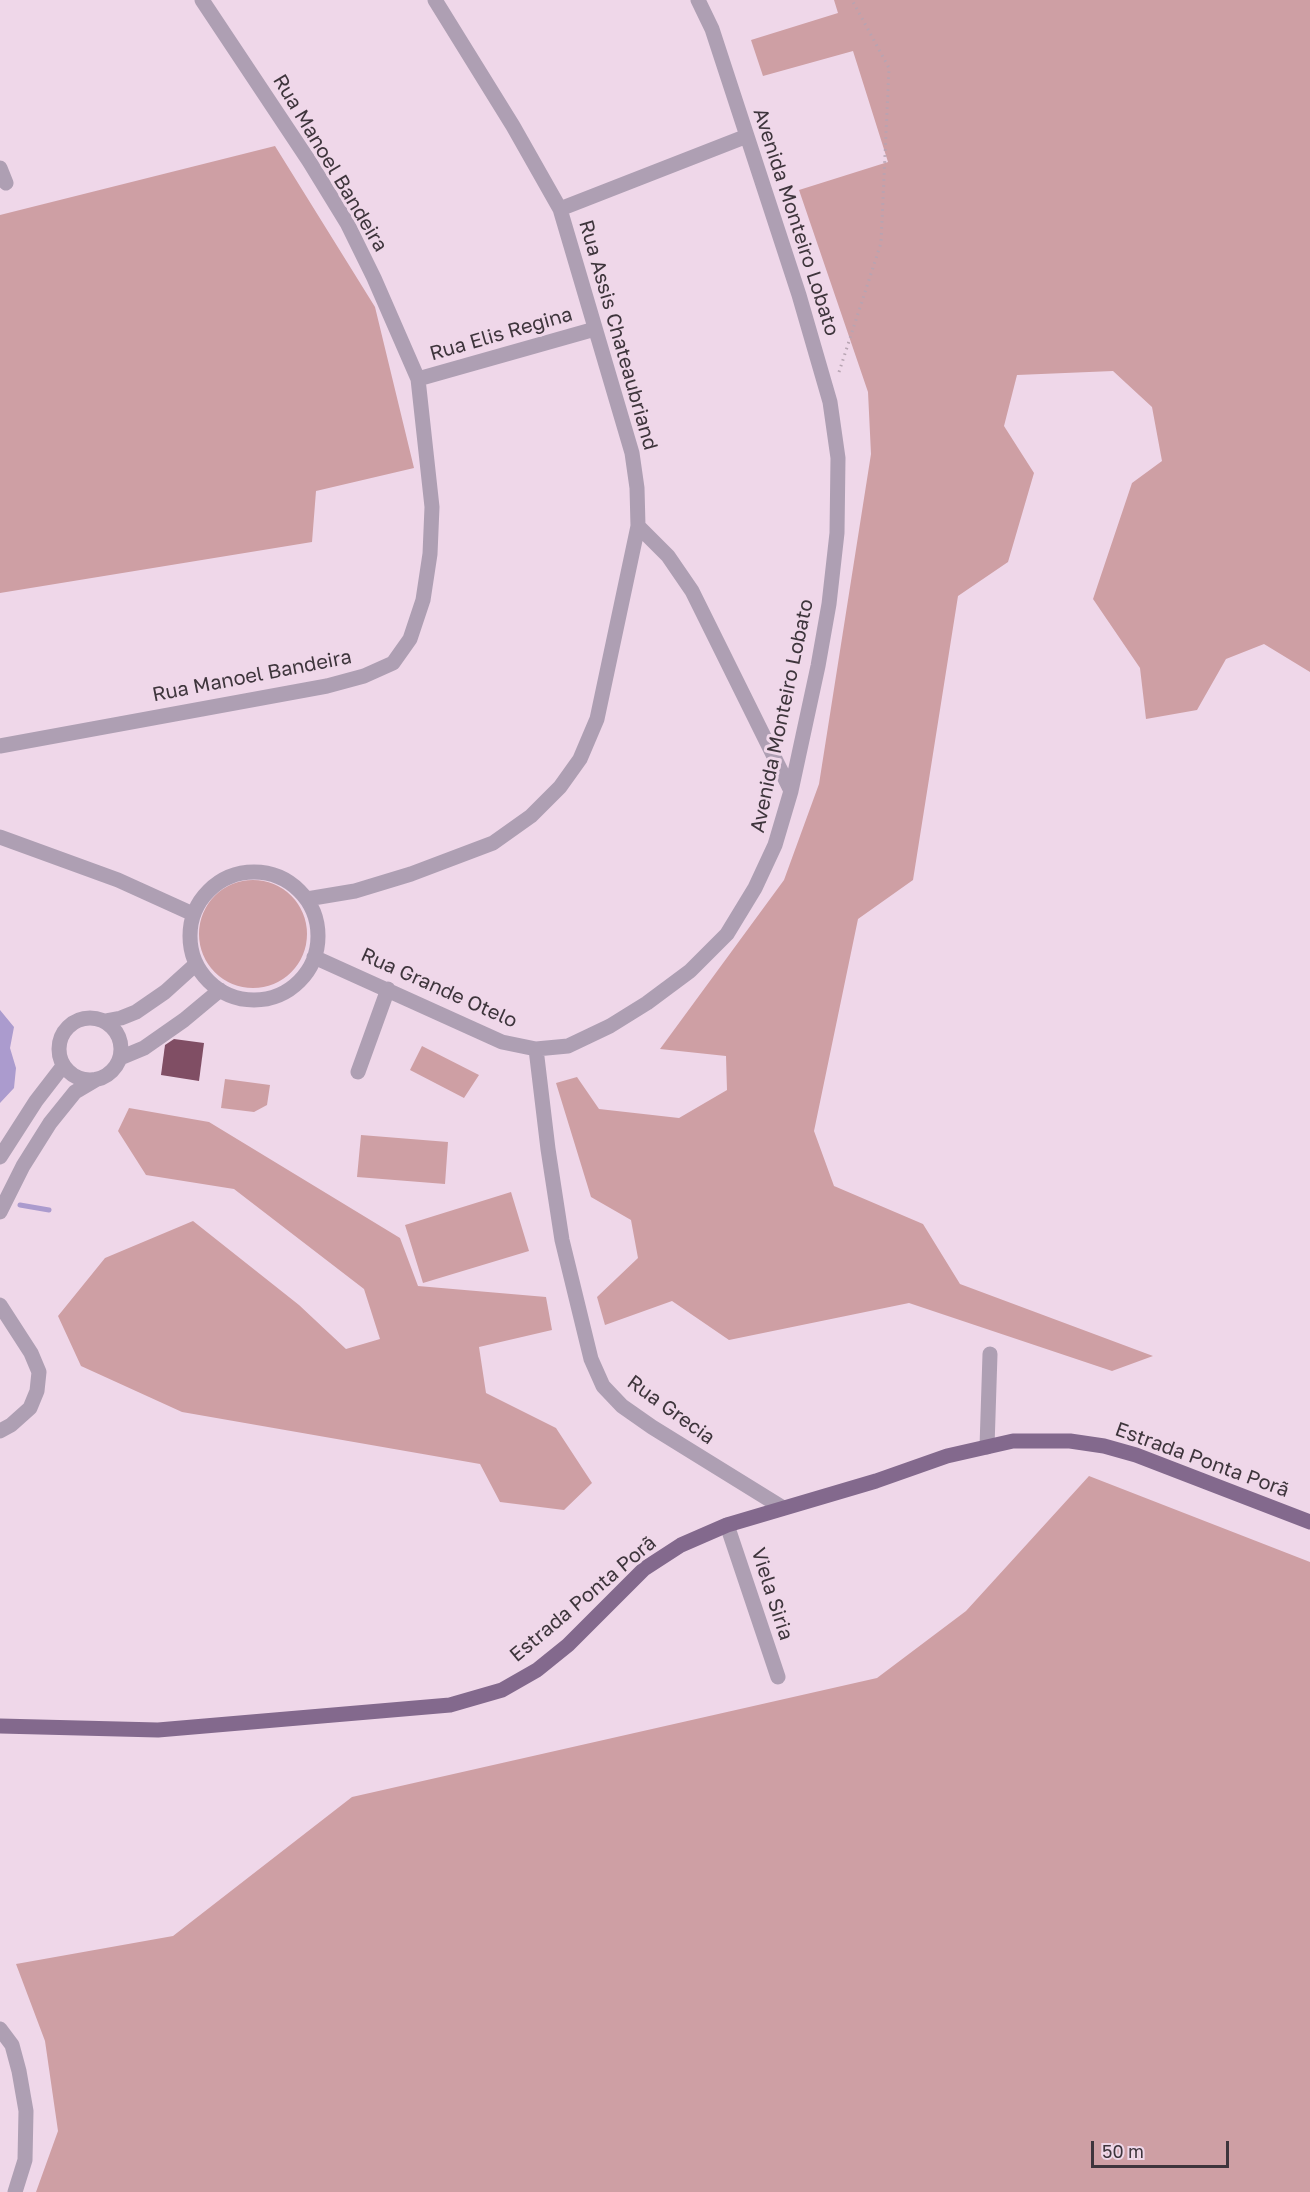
<!DOCTYPE html>
<html>
<head>
<meta charset="utf-8">
<style>
	body { margin:0 }
	#map { position:relative; width:1310px; height:2192px; overflow:hidden; background:#efd7e9; font-family:"Golos Text",sans-serif }
	canvas { display:block }
	.scale { position:absolute; left:1091px; top:2141px; width:138px; height:27px; box-sizing:border-box; border:3px solid #3e353c; border-top:0; padding-left:8px; font-size:18px; line-height:21px; white-space:nowrap; color:#3e353c; -webkit-text-stroke:4px #efd7e9; paint-order:stroke }
</style>
</head>
<body>
<div id="map">
<canvas width="1310" height="2192"></canvas>
<div class="scale">50 m</div>
</div>
<script>
const c = document.querySelector('canvas').getContext('2d');
c.lineJoin = 'round';
function fillPath(path, color) {
  c.fillStyle = color;
  c.fill(path, 'evenodd');
}
function poly(rows) {
  const path = new Path2D();
  for (const r of rows) {
    if (r.length === 3) {
      path.moveTo(r[0] + r[2], r[1]);
      path.arc(r[0], r[1], r[2], 0, 2 * Math.PI);
      continue;
    }
    path.moveTo(r[0], r[1]);
    for (let i = 2; i < r.length; i += 2) path.lineTo(r[i], r[i + 1]);
  }
  return path;
}
function trace(path, color, width, dash) {
  c.strokeStyle = color;
  c.lineWidth = width;
  c.lineCap = dash ? 'butt' : 'round';
  c.setLineDash(dash || []);
  c.stroke(path);
}
function drawText(font, color, halo, rows, align = 'center') {
  c.font = font + ' "Golos Text",sans-serif';
  c.lineWidth = 6;
  c.setLineDash([]);
  c.textBaseline = 'middle';
  c.strokeStyle = halo;
  c.fillStyle = color;
  for (const [text, x, y, turn = 0] of rows) {
    c.save();
    c.translate(x, y);
    c.rotate((+turn || 0) * Math.PI / 180);
    c.textAlign = isNaN(turn) ? turn : align;
    if (halo) c.strokeText(text, 0, 0);
    c.fillText(text, 0, 0);
    c.restore();
  }
}
const green = poly([
	[834,0,1310,0,1310,672,1264,644,1226,659,1197,710,1146,719,1140,668,1093,599,1132,483,1162,461,1152,407,1113,371,1017,375,1004,426,1034,473,1008,562,958,596,913,880,858,919,814,1131,834,1186,923,1224,960,1284,1153,1356,1112,1371,909,1303,729,1340,672,1301,605,1325,597,1297,638,1258,631,1220,591,1197,556,1083,577,1077,599,1109,679,1118,727,1090,726,1056,660,1049,784,880,819,784,871,454,868,392,799,190,888,162,853,51,763,76,751,40,838,13],
	[275,146,375,307,414,468,316,491,312,542,0,593,0,215],
	[253,934,54],
	[422,1046,479,1075,464,1098,410,1070],
	[225,1079,270,1085,267,1105,254,1112,221,1108],
	[129,1108,209,1122,400,1238,418,1286,546,1297,552,1330,479,1347,486,1393,556,1428,592,1483,564,1510,500,1502,480,1464,182,1412,81,1366,58,1316,105,1258,193,1221,299,1305,346,1349,380,1339,364,1289,234,1189,146,1175,118,1131],
	[361,1135,448,1142,445,1184,357,1177],
	[511,1192,529,1251,423,1283,405,1225],
	[1089,1476,1310,1562,1310,2192,36,2192,58,2131,45,2041,16,1964,173,1936,352,1797,877,1678,966,1611]
]);
const water = poly([
	[0,1010,14,1027,10,1048,16,1068,14,1088,0,1103]
]);
const stream = poly([
	[20,1205,49,1210]
]);
const building = poly([
	[174,1039,204,1043,199,1081,161,1075,165,1045]
]);
const path = poly([
	[839,372,881,243,889,68,852,0]
]);
const minor = poly([
	[0,168,6,183],
	[560,209,747,136],
	[418,379,595,329],
	[638,526,668,556,692,591,791,791],
	[0,746,327,686,364,676,393,663,410,639,423,600,430,554,432,507,418,379,374,278,347,223,309,161,202,0],
	[0,837,118,880,193,914],
	[254,936,64],
	[307,899,355,891,411,874,493,843,531,816,560,787,580,759,597,719,638,526,637,488,632,453,560,209,513,126,435,0],
	[314,957,502,1042,536,1049,548,1149,562,1240,591,1359,603,1386,622,1406,652,1427,783,1508],
	[90,1049,31],
	[105,1021,121,1018,136,1012,165,992,196,964],
	[536,1049,568,1046,610,1026,647,1003,690,971,727,934,755,888,775,845,791,791,818,666,829,604,837,533,838,458,830,402,799,295,712,29,698,0],
	[120,1058,144,1048,184,1020,220,990],
	[358,1072,388,989],
	[0,1157,36,1101,63,1066],
	[0,1212,23,1166,50,1123,75,1092,97,1079],
	[0,1305,31,1353,39,1372,37,1391,30,1408,11,1425,0,1431],
	[987,1447,990,1354],
	[727,1525,778,1677],
	[0,2029,12,2045,19,2071,26,2111,25,2160,15,2192]
]);
const major = poly([
	[0,1726,158,1730,450,1705,502,1690,537,1670,568,1645,644,1569,681,1545,727,1525,876,1481,947,1456,1013,1441,1070,1441,1104,1446,1136,1455,1310,1522]
]);
const streetNames = [
	["Rua Manoel Bandeira",330,163,59],
	["Avenida Monteiro Lobato",796,222,72],
	["Rua Elis Regina",501,334,-16],
	["Rua Assis Chateaubriand",618,335,74],
	["Rua Manoel Bandeira",252,676,-11],
	["Avenida Monteiro Lobato",782,716,-78],
	["Rua Grande Otelo",439,988,24],
	["Rua Grecia",671,1410,36],
	["Estrada Ponta Porã",1202,1460,20],
	["Viela Siria",772,1594,72],
	["Estrada Ponta Porã",583,1599,-40]
];
fillPath(green, '#ce9fa4');
fillPath(water, '#ab9bce');
trace(stream, '#ab9bce', 5);
fillPath(building, '#804e64');
trace(path, '#b7a4b2', 3, [1.5, 4.5]);
trace(minor, '#ae9fb3', 15);
trace(major, '#83698d', 15);
drawText('20px', '#3e353c', '#efd7e9', streetNames);
</script>
</body>
</html>
